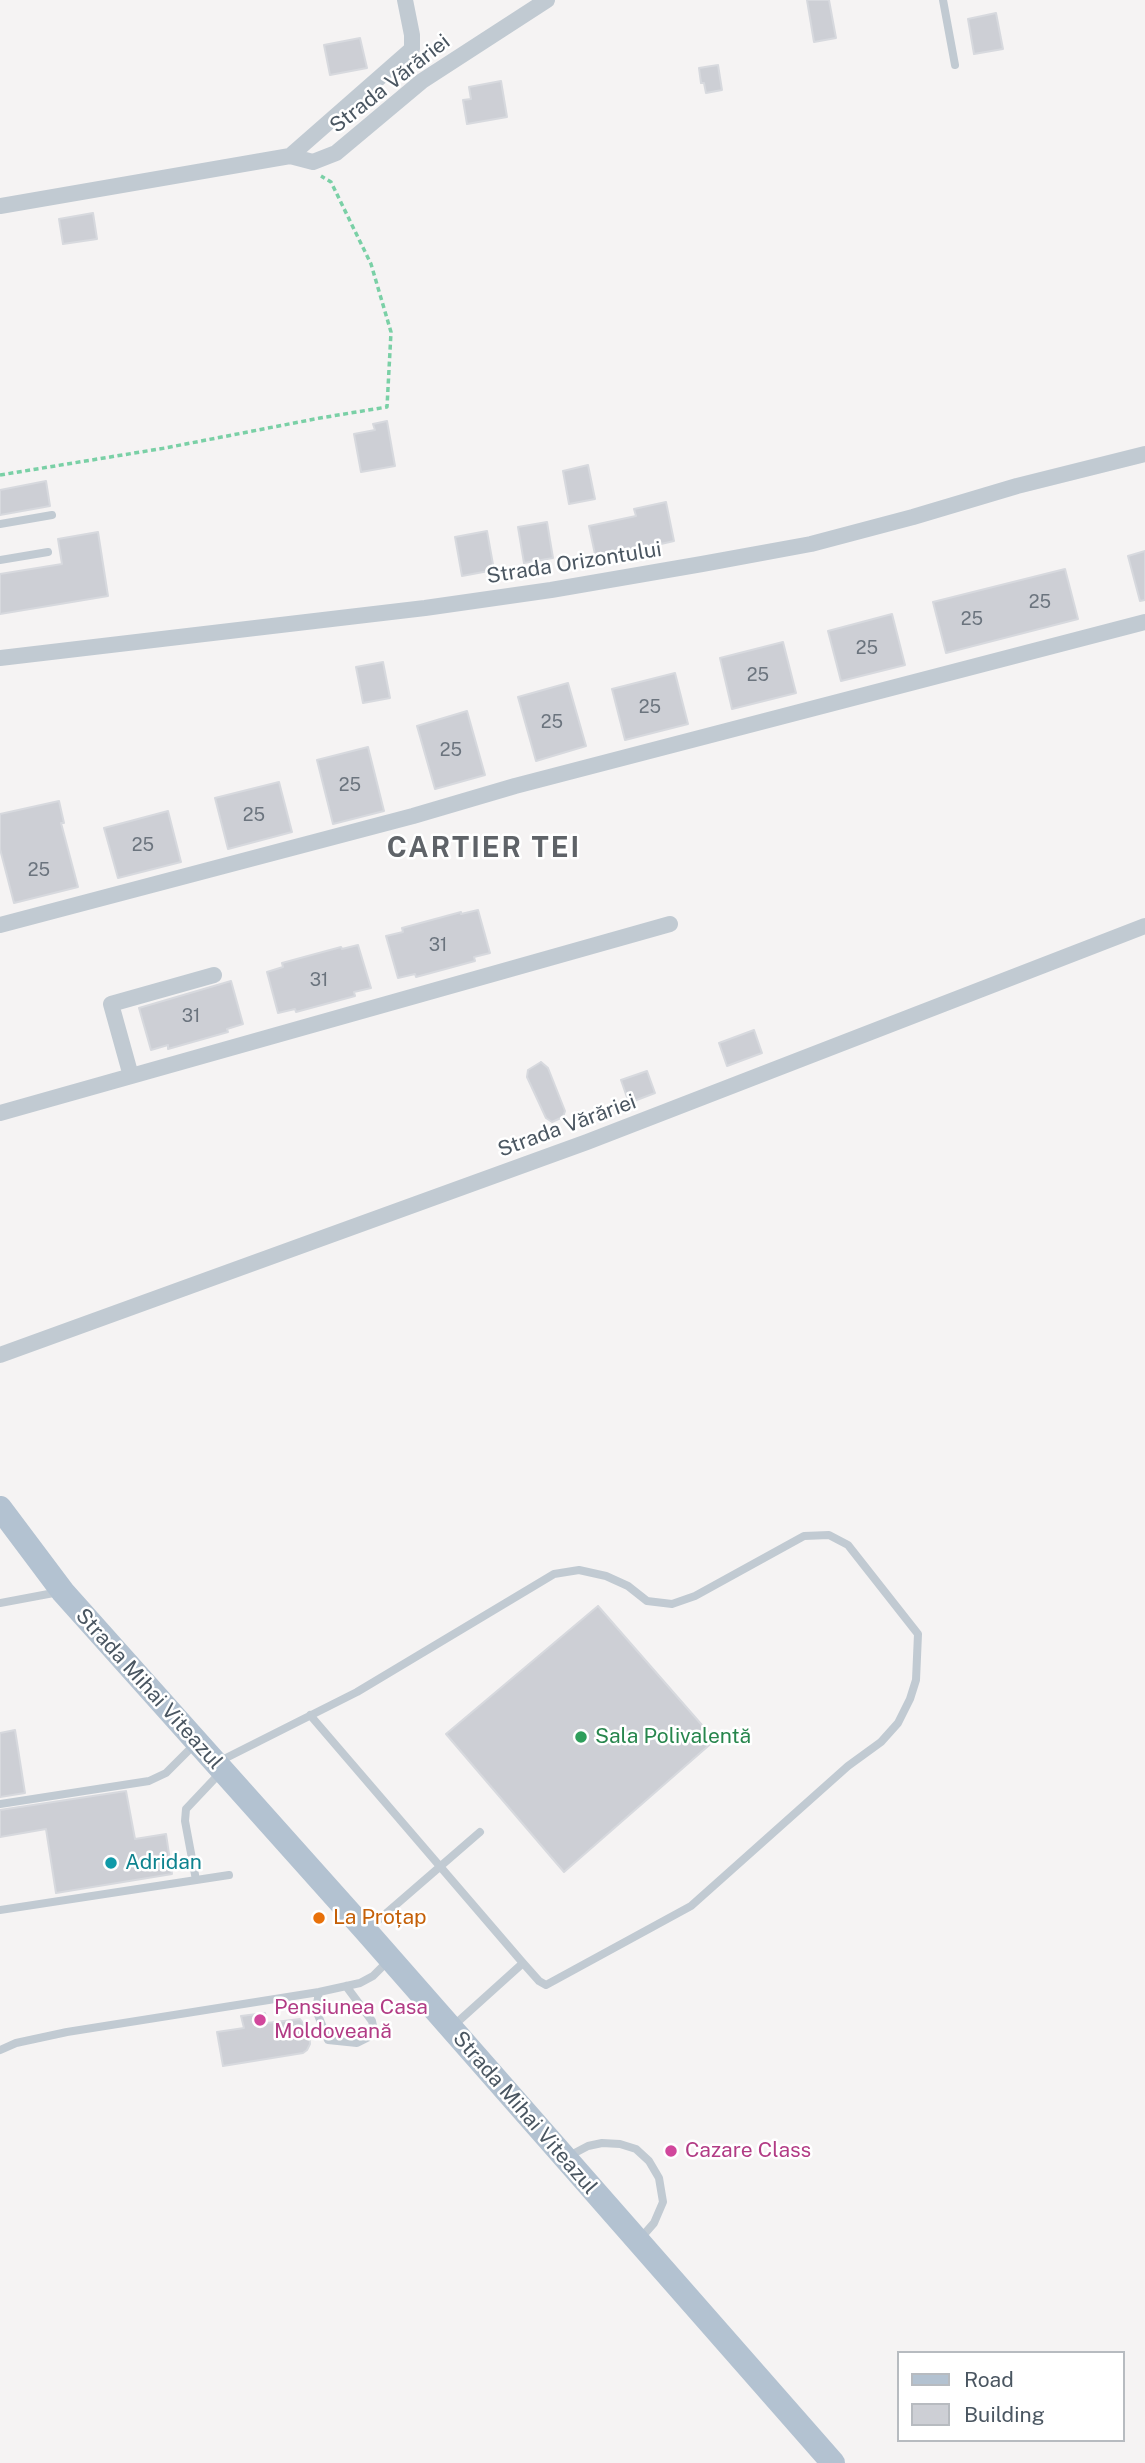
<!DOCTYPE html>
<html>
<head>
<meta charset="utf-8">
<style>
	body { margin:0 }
	#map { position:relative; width:1145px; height:2463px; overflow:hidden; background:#f5f3f3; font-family:"Public Sans",sans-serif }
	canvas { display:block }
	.legend { position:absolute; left:897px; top:2351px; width:228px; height:91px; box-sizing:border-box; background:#fff; border:2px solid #b7bbc0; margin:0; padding:9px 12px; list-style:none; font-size:21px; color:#4a5661 }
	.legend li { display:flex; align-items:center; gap:14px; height:35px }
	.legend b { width:35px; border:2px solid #b7bbc0 }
</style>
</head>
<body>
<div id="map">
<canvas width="1145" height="2463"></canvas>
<ul class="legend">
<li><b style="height:9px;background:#b3c2d1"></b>Road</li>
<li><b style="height:19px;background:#cdcfd5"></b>Building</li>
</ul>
</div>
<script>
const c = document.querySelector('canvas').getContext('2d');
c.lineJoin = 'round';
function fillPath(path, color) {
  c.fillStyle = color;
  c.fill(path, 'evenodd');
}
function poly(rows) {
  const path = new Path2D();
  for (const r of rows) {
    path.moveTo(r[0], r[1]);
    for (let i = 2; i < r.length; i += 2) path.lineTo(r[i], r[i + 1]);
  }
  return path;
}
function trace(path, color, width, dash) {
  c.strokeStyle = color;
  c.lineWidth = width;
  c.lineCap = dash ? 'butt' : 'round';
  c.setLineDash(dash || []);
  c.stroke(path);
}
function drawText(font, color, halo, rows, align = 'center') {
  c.font = font + ' "Public Sans",sans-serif';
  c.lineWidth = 5;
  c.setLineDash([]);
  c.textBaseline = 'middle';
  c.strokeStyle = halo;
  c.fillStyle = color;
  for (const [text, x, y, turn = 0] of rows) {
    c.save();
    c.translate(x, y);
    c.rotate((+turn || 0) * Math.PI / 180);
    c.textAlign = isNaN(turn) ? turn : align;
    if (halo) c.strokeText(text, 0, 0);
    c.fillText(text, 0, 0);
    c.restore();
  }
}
const building = poly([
	[807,0,829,0,836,38,814,42,807,0],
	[996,13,1003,49,974,54,968,19,996,13],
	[360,38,367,68,330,75,324,45,360,38],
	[718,65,722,90,706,93,704,83,701,83,699,68,718,65],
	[501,81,507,117,467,124,463,100,471,99,469,87,501,81],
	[93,213,97,239,63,244,59,219,93,213],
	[387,421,395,466,361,472,354,434,375,430,373,424,387,421],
	[588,465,595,499,569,504,563,471,588,465],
	[46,481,50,506,0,515,0,490,46,481],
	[666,502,674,541,596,559,589,526,636,516,634,509,666,502],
	[547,522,553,558,524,563,518,527,547,522],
	[487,531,494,570,462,576,455,537,487,531],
	[98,532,108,596,0,614,0,574,62,564,58,539,98,532],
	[1145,551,1145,600,1140,601,1128,556,1145,551],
	[1065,569,1078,619,946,653,933,602,1065,569],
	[892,614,905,665,841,681,828,631,892,614],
	[783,642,796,693,732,709,720,658,783,642],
	[383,662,390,698,363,703,356,667,383,662],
	[675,673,688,724,625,740,612,689,675,673],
	[568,683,586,746,536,761,518,697,568,683],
	[467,711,485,775,435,789,417,726,467,711],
	[368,747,384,811,333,824,317,760,368,747],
	[279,782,292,832,228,849,215,798,279,782],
	[59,801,64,823,61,823,78,887,14,903,0,849,0,814,59,801],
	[168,811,181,862,118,878,104,828,168,811],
	[478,910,490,953,474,957,475,961,416,977,415,974,398,978,386,936,403,932,402,928,461,912,461,914,478,910],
	[358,945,371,988,354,992,355,996,296,1012,295,1009,278,1013,267,972,283,967,282,963,341,947,342,949,358,945],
	[231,981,243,1024,227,1029,228,1032,168,1049,168,1045,151,1050,139,1008,231,981],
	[754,1030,762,1053,727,1066,719,1043,754,1030],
	[541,1062,548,1068,565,1111,563,1117,552,1122,546,1118,527,1077,528,1070,541,1062],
	[647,1071,655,1093,629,1103,621,1080,647,1071],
	[598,1606,715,1740,564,1872,446,1734,598,1606],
	[15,1730,25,1793,0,1797,0,1733,15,1730],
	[126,1791,135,1839,166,1834,172,1874,56,1893,46,1829,0,1837,0,1810,126,1791],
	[265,2013,267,2023,300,2019,309,2031,310,2044,307,2050,303,2053,223,2066,217,2032,244,2028,241,2016,265,2013]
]);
const path = poly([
	[0,475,165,448,320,418,387,407,391,332,371,264,331,182,321,176]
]);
const lane = poly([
	[943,0,955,65],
	[0,524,52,515],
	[0,560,48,552],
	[0,1603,59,1592],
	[218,1762,357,1692,554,1574,579,1570,606,1576,628,1586,647,1601,672,1604,695,1596,804,1536,829,1535,848,1545,918,1634,916,1680,910,1699,898,1723,881,1742,848,1766,691,1906,546,1985,539,1981,523,1963,310,1715],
	[0,1804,149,1781,166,1773,194,1745],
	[196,1880,185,1821,186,1809,220,1773],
	[0,1910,229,1875],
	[368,1929,480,1832],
	[319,1992,316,2010,328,2040,357,2043,367,2038,374,2030,372,2021,346,1986],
	[452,2027,523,1963],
	[0,2050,16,2043,67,2032,319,1992,360,1983,373,1976,388,1961],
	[569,2156,588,2146,602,2143,620,2144,636,2149,649,2161,659,2178,663,2202,654,2223,640,2239]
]);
const street = poly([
	[290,156,313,162,336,153,422,81,547,0],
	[0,206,290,156,412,49,412,35,405,0],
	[0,658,425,608,551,590,702,564,811,544,913,517,1017,486,1145,454],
	[0,925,413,816,515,786,1145,622],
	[131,1076,111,1004,214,975],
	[0,1113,670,924],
	[0,1355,587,1142,1145,926]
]);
const primary = poly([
	[0,1508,63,1592,366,1931,833,2463]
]);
const markers = [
	[581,1737,7,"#2e9e5b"],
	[111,1863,7,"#0f9aa8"],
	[319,1918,7,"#e8710a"],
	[260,2020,7,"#d1479c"],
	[671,2151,7,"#d1479c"]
];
const numberNames = [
	["25",1040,602],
	["25",972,619],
	["25",867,648],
	["25",758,675],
	["25",650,707],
	["25",552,722],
	["25",451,750],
	["25",350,785],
	["25",254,815],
	["25",143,845],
	["25",39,870],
	["31",438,945],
	["31",319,980],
	["31",191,1016]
];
const streetNames = [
	["Strada Vărăriei",390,84,-38],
	["Strada Orizontului",574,563,-9],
	["Strada Vărăriei",567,1126,-20],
	["Strada Mihai Viteazul",149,1689,48],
	["Strada Mihai Viteazul",525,2113,49]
];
const leisureNames = [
	["Sala Polivalentă",595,1737]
];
const cultureNames = [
	["Adridan",125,1863]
];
const foodNames = [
	["La Proțap",333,1918]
];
const hotelNames = [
	["Pensiunea Casa",274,2008],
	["Moldoveană",274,2032],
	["Cazare Class",685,2151]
];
const districtNames = [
	["CARTIER TEI",484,848]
];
fillPath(building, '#cdcfd5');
trace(building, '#d7d9de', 2);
trace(path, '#7ad0a6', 3.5, [5, 3.5]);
trace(lane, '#c1cad2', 8);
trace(street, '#c1cad2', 16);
trace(primary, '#b3c2d1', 24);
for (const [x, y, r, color] of markers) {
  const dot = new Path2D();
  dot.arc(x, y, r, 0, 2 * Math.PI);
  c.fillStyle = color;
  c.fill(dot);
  trace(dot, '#fff', 2.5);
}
drawText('18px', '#6b747e', null, numberNames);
drawText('21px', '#4a5661', '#fff', streetNames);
drawText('21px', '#27864d', '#fff', leisureNames, 'left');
drawText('21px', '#0d838f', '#fff', cultureNames, 'left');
drawText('21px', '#c56008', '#fff', foodNames, 'left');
drawText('21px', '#b23c85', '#fff', hotelNames, 'left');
c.letterSpacing = '2px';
drawText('bold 28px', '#5f6368', '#fff', districtNames);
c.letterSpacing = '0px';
</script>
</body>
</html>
